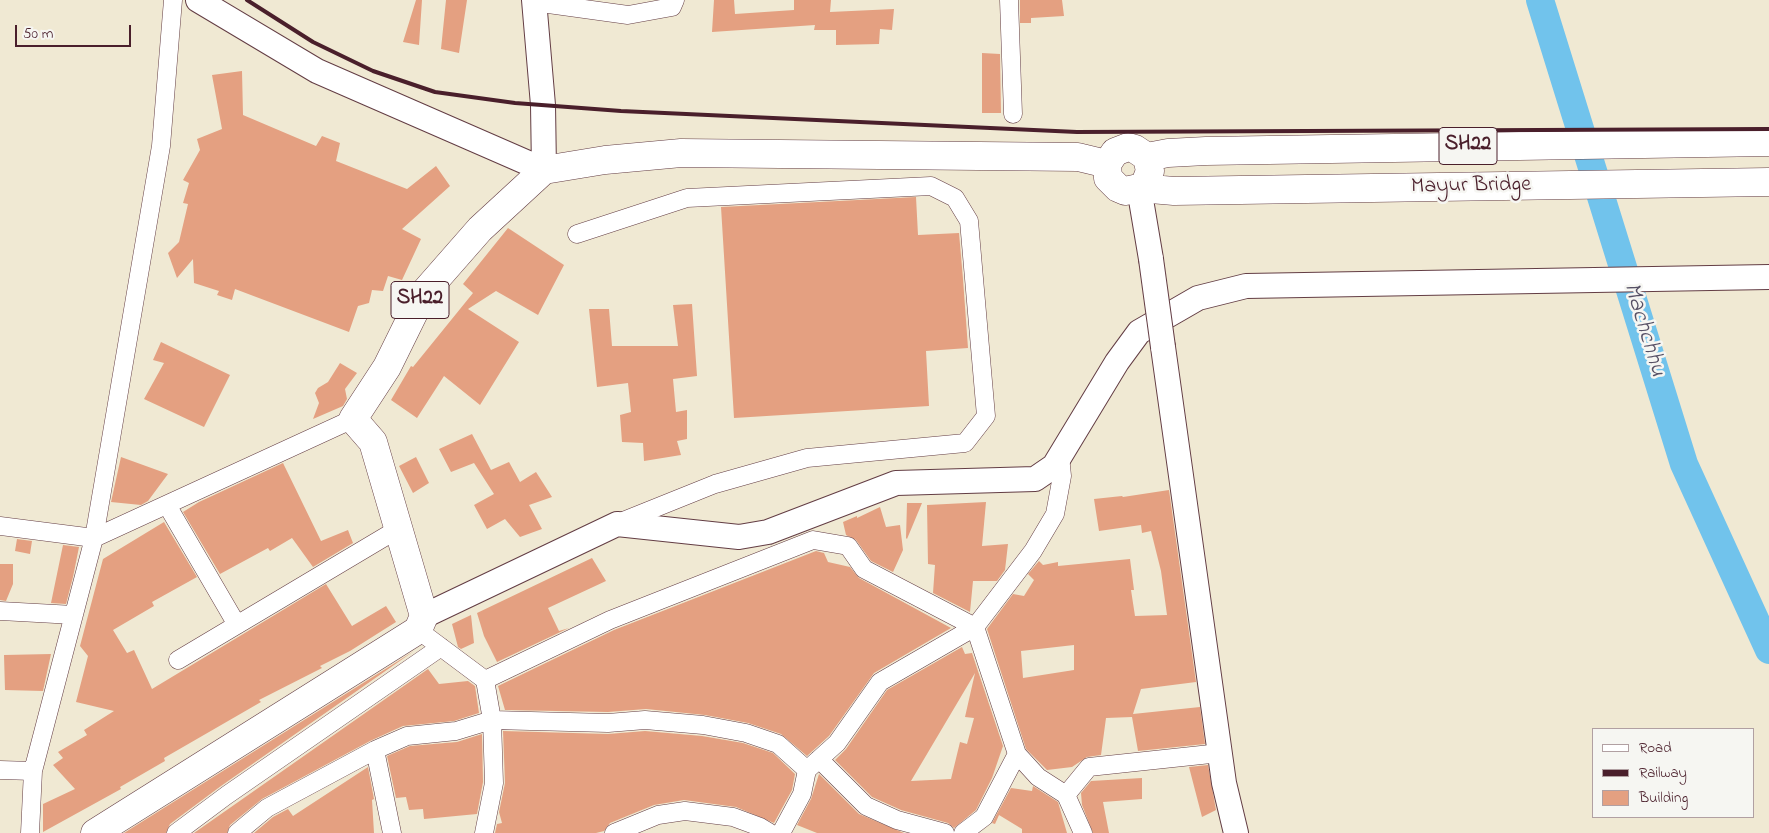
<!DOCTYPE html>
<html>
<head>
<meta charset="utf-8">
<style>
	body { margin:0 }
	#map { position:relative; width:1769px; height:833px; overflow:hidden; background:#f0e9d3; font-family:"Indie Flower",sans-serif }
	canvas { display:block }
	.legend { position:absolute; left:1592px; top:728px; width:162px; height:90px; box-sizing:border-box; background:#f6f6f2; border:1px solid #b1a0a2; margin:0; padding:6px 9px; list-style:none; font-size:15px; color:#4a1f2b }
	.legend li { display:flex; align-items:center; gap:10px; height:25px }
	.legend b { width:25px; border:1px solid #b1a0a2 }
	.scale { position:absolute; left:15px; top:25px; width:116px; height:22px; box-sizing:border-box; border:2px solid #4a1f2b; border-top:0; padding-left:6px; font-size:15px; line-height:18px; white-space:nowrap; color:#4a1f2b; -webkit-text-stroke:4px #f6f6f2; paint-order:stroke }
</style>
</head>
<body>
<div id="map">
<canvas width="1769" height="833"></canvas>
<ul class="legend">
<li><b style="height:6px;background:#fff"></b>Road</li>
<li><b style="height:6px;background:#4a1f2b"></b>Railway</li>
<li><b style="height:14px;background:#e4a081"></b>Building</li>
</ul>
<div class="scale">50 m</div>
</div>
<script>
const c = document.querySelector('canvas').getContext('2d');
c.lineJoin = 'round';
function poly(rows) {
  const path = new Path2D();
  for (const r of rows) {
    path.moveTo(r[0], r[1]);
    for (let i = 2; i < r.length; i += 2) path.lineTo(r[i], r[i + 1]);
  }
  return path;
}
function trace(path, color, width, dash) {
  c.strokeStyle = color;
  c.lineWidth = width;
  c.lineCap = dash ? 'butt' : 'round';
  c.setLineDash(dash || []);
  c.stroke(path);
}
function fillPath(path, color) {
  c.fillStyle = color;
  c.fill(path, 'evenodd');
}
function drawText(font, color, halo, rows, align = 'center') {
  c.font = font + ' "Indie Flower",sans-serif';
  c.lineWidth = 5;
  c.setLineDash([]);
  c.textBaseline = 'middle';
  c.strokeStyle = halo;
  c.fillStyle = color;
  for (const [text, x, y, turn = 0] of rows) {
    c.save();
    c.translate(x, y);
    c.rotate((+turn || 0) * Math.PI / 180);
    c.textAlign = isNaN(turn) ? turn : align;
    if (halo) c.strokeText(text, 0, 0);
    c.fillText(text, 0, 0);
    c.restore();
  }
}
const river = poly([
	[1540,0,1684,464,1769,650]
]);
const building = poly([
	[416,0,422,0,419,45,403,42],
	[446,0,467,0,459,53,441,49],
	[714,0,734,0,735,14,794,10,794,0,831,0,830,12,894,9,892,30,880,29,879,44,836,45,836,30,814,30,815,25,712,32],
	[1020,0,1062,0,1064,16,1031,18,1031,23,1020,23],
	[982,53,1000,54,1001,113,982,113],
	[242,71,243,115,316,146,322,136,340,143,336,161,407,189,436,166,450,186,402,229,421,239,402,280,388,276,383,291,372,290,369,303,358,306,349,332,235,289,232,300,217,295,219,291,194,283,193,259,177,278,168,253,179,242,188,204,183,203,189,183,183,180,200,150,197,139,222,129,212,75],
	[916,197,918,235,959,233,963,279,968,348,926,351,929,406,734,418,721,207],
	[508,228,564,265,538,315,496,291,468,309,519,342,480,405,444,376,417,418,391,400,411,366,413,367,473,293,463,284],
	[692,304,697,376,673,379,676,412,687,410,687,439,677,441,681,455,644,461,643,443,622,442,620,415,631,412,628,383,597,387,589,309,609,309,612,346,678,346,673,305],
	[161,342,230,375,204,427,144,399,164,363,153,360],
	[340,363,357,373,345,389,347,399,343,406,313,419,319,403,315,393,318,388,328,382],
	[472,434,491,470,509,462,520,482,536,472,552,497,529,505,542,529,520,537,505,519,487,529,474,505,494,494,474,463,451,472,439,449],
	[121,457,168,474,148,501,141,505,111,502],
	[416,457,429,483,413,493,399,466],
	[283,463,321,541,348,530,353,543,313,567,292,538,270,551,268,548,220,574,183,512,199,502],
	[1169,490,1196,682,1141,689,1133,714,1200,707,1205,744,1138,751,1132,717,1106,718,1101,755,1087,757,1072,767,1047,770,1026,749,987,629,1013,594,1024,596,1034,580,1028,574,1039,561,1043,565,1058,562,1058,566,1130,559,1134,590,1131,590,1135,616,1167,615,1161,571,1151,531,1142,533,1141,525,1099,531,1094,499,1122,496,1123,497],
	[1074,645,1074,670,1023,678,1021,651],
	[986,502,982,546,1008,544,1005,570,997,581,973,581,970,612,933,593,935,565,928,564,927,505],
	[907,503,922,503,907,539,906,538],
	[880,507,886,527,900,525,903,550,893,572,871,561,856,540,846,535,843,522,857,516,857,518],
	[164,522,197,577,152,602,154,606,113,630,127,653,134,650,152,689,326,584,352,626,386,606,396,622,350,651,320,666,322,668,259,700,261,702,164,758,165,761,120,787,121,789,43,832,43,804,75,789,53,765,63,758,58,752,87,735,84,730,114,711,76,702,88,656,80,646,103,559],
	[17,539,32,541,30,554,15,551],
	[63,545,79,547,73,577,66,604,51,603],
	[816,551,824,553,828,562,850,567,859,578,951,628,874,673,829,736,807,756,781,734,748,723,705,715,646,709,608,712,505,710,498,686,614,630],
	[592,558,606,581,548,608,559,631,569,628,497,662,484,636,477,613],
	[0,564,13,564,13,584,6,601,0,600],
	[471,615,474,643,461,649,458,647,452,624],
	[962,647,965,654,972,653,1003,746,992,778,976,810,954,828,948,823,901,810,872,797,835,760,846,749,887,690],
	[975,673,965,717,974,718,967,744,960,742,951,779,911,781],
	[414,651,221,786,170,824,166,833,124,833],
	[51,654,43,691,5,690,4,655],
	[428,669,439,684,468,681,475,686,479,713,454,721,403,726,370,741,262,799,230,825,227,833,194,833],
	[503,731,608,734,645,731,702,736,743,743,773,753,795,774,792,790,774,823,736,807,684,800,654,805,610,823,604,831,596,833,495,833,497,824,502,823,499,812,505,783],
	[482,734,483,782,477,814,424,819,423,809,409,810,406,797,396,798,387,756,410,746,457,742],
	[1208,765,1216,810,1202,817,1189,767],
	[368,767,374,799,372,800,374,833,254,833,273,817,288,809,293,816],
	[819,774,859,814,904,833,817,833,797,825,811,799],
	[1142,778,1142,799,1103,802,1109,833,1093,833,1082,805,1081,793,1091,781],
	[1033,786,1058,802,1067,833,1022,833,1022,829,999,815,995,824,992,823,1011,788,1032,791]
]);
const street = poly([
	[1009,0,1013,114],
	[534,2,628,15,672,7,675,0],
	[577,234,687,198,931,186,955,198,969,221,986,416,965,443,807,458,715,484,618,523],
	[167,505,237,625],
	[0,526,94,538,353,419],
	[0,611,74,615],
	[418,630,485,680,492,720,494,783,484,833],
	[178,660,398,529],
	[485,680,610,620,813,540,848,546,864,569,975,627,1017,754,1038,777,1066,795,1083,833],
	[375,750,392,833],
	[819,759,866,806,897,820,945,833],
	[0,770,33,771],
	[807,770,837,743,880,682,975,627,1033,551,1055,514,1062,476,1060,456],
	[1066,795,1089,767,1220,753],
	[30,833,33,771,94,538,161,146,173,0],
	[176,833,227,795,441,647],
	[237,833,267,808,375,750,407,736,456,731,492,720,608,723,645,720,703,725,746,733,778,744,807,770,802,794,781,833],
	[614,833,658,815,685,811,733,817,760,827,770,833],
	[963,833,984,817,1017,754]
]);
const secondary = poly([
	[198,0,317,71,544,170,543,105,534,0],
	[1139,188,1151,259],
	[1163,347,1224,783,1236,833],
	[424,616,617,524,739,537,768,532,896,483,1035,479,1054,466,1117,362,1139,332,1198,298,1246,286,1769,277]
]);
const primary = poly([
	[1147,157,1168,153,1206,151,1769,142],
	[1139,188,1145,184,1150,171,1147,157,1135,149,1128,147,1115,152,1107,164,1108,178,1118,188,1125,191,1139,188,1174,191,1769,182],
	[95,833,418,630,424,616,373,442,353,419,387,367,423,294,480,229,544,170,605,160,681,153,1078,157,1107,164]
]);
const rail = poly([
	[247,0,313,42,373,71,435,92,515,103,621,111,1077,132,1769,129]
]);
const secondaryBridge = poly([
	[1151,259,1163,347]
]);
const shields = [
	[1468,146,58],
	[420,300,58]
];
const shieldNames = [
	["SH22",1468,146],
	["SH22",420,300]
];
const streetNames = [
	["Mayur Bridge",1471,187,-1]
];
const waterNames = [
	["Machchhu",1643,330,73]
];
trace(river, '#71c3ec', 28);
fillPath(building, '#e4a081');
trace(street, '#633d44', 19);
trace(secondary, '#633d44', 26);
trace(primary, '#633d44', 29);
trace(street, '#fff', 18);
trace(secondary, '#fff', 24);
trace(primary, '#fff', 28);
trace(rail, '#4a1f2b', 4);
trace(secondaryBridge, '#633d44', 26, []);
trace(secondaryBridge, '#fff', 24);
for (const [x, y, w] of shields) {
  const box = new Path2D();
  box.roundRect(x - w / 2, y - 18.5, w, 37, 4);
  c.fillStyle = '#f6f6f2';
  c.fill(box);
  trace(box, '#4a1f2b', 1);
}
drawText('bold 21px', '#4a1f2b', null, shieldNames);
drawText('22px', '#4a1f2b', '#f6f6f2', streetNames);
drawText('italic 24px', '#565065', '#f6f6f2', waterNames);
</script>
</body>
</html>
